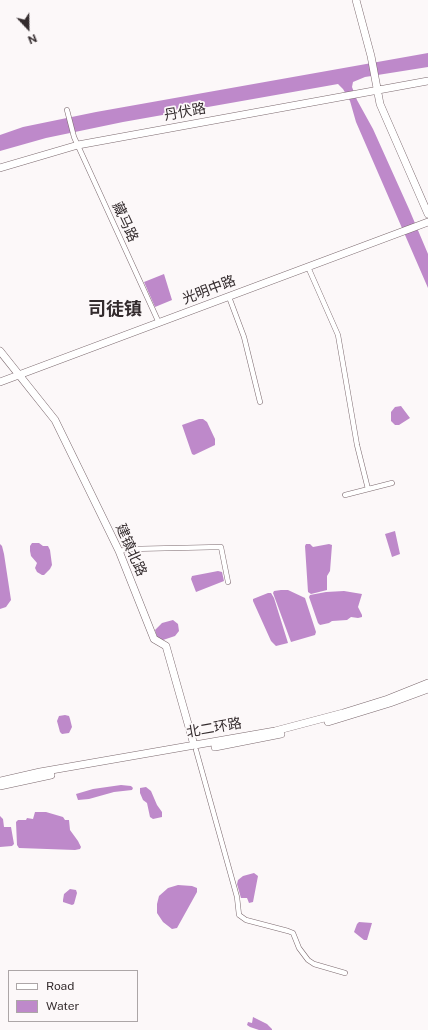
<!DOCTYPE html>
<html>
<head>
<meta charset="utf-8">
<style>
	body { margin:0 }
	#map { position:relative; width:428px; height:1030px; overflow:hidden; background:#fcf8f9; font-family:"Public Sans",sans-serif }
	canvas { display:block }
	.legend { position:absolute; left:8px; top:970px; width:130px; height:52px; box-sizing:border-box; background:#fcf8f9; border:1px solid #aca6a7; margin:0; padding:5px 7px; list-style:none; font-size:12px; color:#332b2d }
	.legend li { display:flex; align-items:center; gap:8px; height:20px }
	.legend b { width:20px; border:1px solid #aca6a7 }
	.north { position:absolute; left:8px; top:8px; width:40px; height:40px; -webkit-text-stroke:3px #fcf8f9; paint-order:stroke; rotate:158deg; font-size:11px; font-weight:700; line-height:16px; text-align:center; color:#332b2d }
	.north::after { content:''; display:block; margin:auto; width:14px; height:18px; background:#332b2d; clip-path:polygon(50% 0,100% 100%,50% 72%,0 100%) }
</style>
</head>
<body>
<div id="map">
<canvas width="428" height="1030"></canvas>
<ul class="legend">
<li><b style="height:5px;background:#fff"></b>Road</li>
<li><b style="height:11px;background:#be89ca"></b>Water</li>
</ul>
<div class="north">N</div>
</div>
<script>
const c = document.querySelector('canvas').getContext('2d');
c.lineJoin = 'round';
function fillPath(path, color) {
  c.fillStyle = color;
  c.fill(path, 'evenodd');
}
function poly(rows) {
  const path = new Path2D();
  for (const r of rows) {
    path.moveTo(r[0], r[1]);
    for (let i = 2; i < r.length; i += 2) path.lineTo(r[i], r[i + 1]);
  }
  return path;
}
function trace(path, color, width, dash) {
  c.strokeStyle = color;
  c.lineWidth = width;
  c.lineCap = dash ? 'butt' : 'round';
  c.setLineDash(dash || []);
  c.stroke(path);
}
function drawText(font, color, halo, rows, align = 'center') {
  c.font = font + ' "Public Sans","Noto Sans SC",sans-serif';
  c.lineWidth = 3.5;
  c.setLineDash([]);
  c.textBaseline = 'middle';
  c.strokeStyle = halo;
  c.fillStyle = color;
  for (const [text, x, y, turn = 0] of rows) {
    c.save();
    c.translate(x, y);
    c.rotate((+turn || 0) * Math.PI / 180);
    c.textAlign = isNaN(turn) ? turn : align;
    if (halo) c.strokeText(text, 0, 0);
    c.fillText(text, 0, 0);
    c.restore();
  }
}
const water = poly([
	[428,53,428,67,365,77,353,82,352,87,357,100,373,129,409,209,428,254,428,288,356,122,350,101,343,89,338,84,123,122,46,138,0,151,0,135,23,127,96,112],
	[164,274,172,300,155,307,144,282],
	[401,406,410,418,399,425,395,425,391,421,391,412,395,407],
	[199,419,203,419,207,422,215,439,215,445,194,455,192,454,182,425],
	[395,531,400,554,392,557,385,534],
	[32,543,39,543,43,546,48,546,50,550,52,565,50,569,44,575,42,575,37,572,35,568,37,563,31,556,30,551,30,546],
	[0,544,2,546,4,554,11,600,6,607,0,609],
	[306,544,310,544,313,547,329,544,332,545,330,571,327,576,327,590,311,594,308,592,305,546],
	[218,571,222,572,224,581,196,592,191,579,192,576],
	[281,590,288,590,305,598,316,632,315,635,291,642,273,593,274,591],
	[344,591,362,594,358,607,362,615,362,617,358,618,351,617,347,620,332,621,329,623,320,625,318,623,309,597,310,595,326,592],
	[268,593,271,593,274,598,288,643,276,646,271,641,253,601,253,599],
	[173,620,178,624,179,631,175,636,163,640,157,637,155,630,162,623],
	[65,715,69,716,70,719,72,727,69,733,62,734,60,732,57,721,59,716],
	[121,785,131,786,133,788,132,790,114,792,89,799,78,800,76,794,93,789],
	[146,787,151,791,157,805,162,812,162,817,153,819,150,817,147,803,143,800,140,793,140,788],
	[35,812,46,812,63,817,65,820,69,820,70,830,78,841,81,847,80,849,75,850,19,848,17,845,16,822,18,820,26,820,27,818,33,819],
	[0,816,3,819,4,827,11,827,14,844,12,846,0,847],
	[254,873,258,876,253,902,249,903,247,898,241,898,237,884,238,880,243,876],
	[178,885,192,886,197,888,197,892,177,928,172,929,163,922,157,913,157,904,159,896,168,888],
	[70,889,76,890,77,893,74,904,72,905,63,902,63,900,64,894],
	[359,922,372,923,367,940,364,940,354,932,357,924],
	[253,1017,267,1024,272,1029,272,1030,259,1030,250,1027,247,1025,248,1022,252,1023]
]);
const street = poly([
	[67,110,74,137,159,323],
	[308,267,338,335,357,445,368,489],
	[229,297,244,337,260,402],
	[345,495,392,483],
	[119,551,131,549,221,547,228,582],
	[196,750,237,897,239,915,246,920,288,931,293,933,299,948,308,960,314,964,345,973]
]);
const secondary = poly([
	[356,0,371,56,380,104,428,214],
	[0,168,78,145,428,81],
	[0,351,55,420,119,551,154,639,166,646,194,745],
	[0,382,428,222],
	[328,722,390,703,428,689],
	[215,747,281,734],
	[0,781,40,772,275,731,343,713,388,699,428,683],
	[0,786,51,775]
]);
const streetNames = [
	["丹伏路",185,112,-10],
	["藏马路",125,222,65],
	["光明中路",209,290,-21],
	["建镇北路",131,550,66],
	["北二环路",214,728,-10]
];
const districtNames = [
	["司徒镇",115,309]
];
fillPath(water, '#be89ca');
trace(street, '#7c6a6f', 5.5);
trace(secondary, '#7c6a6f', 8);
trace(street, '#fff', 4.5);
trace(secondary, '#fff', 7);
drawText('14px', '#332b2d', '#fcf8f9', streetNames);
drawText('bold 18px', '#332b2d', '#fcf8f9', districtNames);
</script>
</body>
</html>
